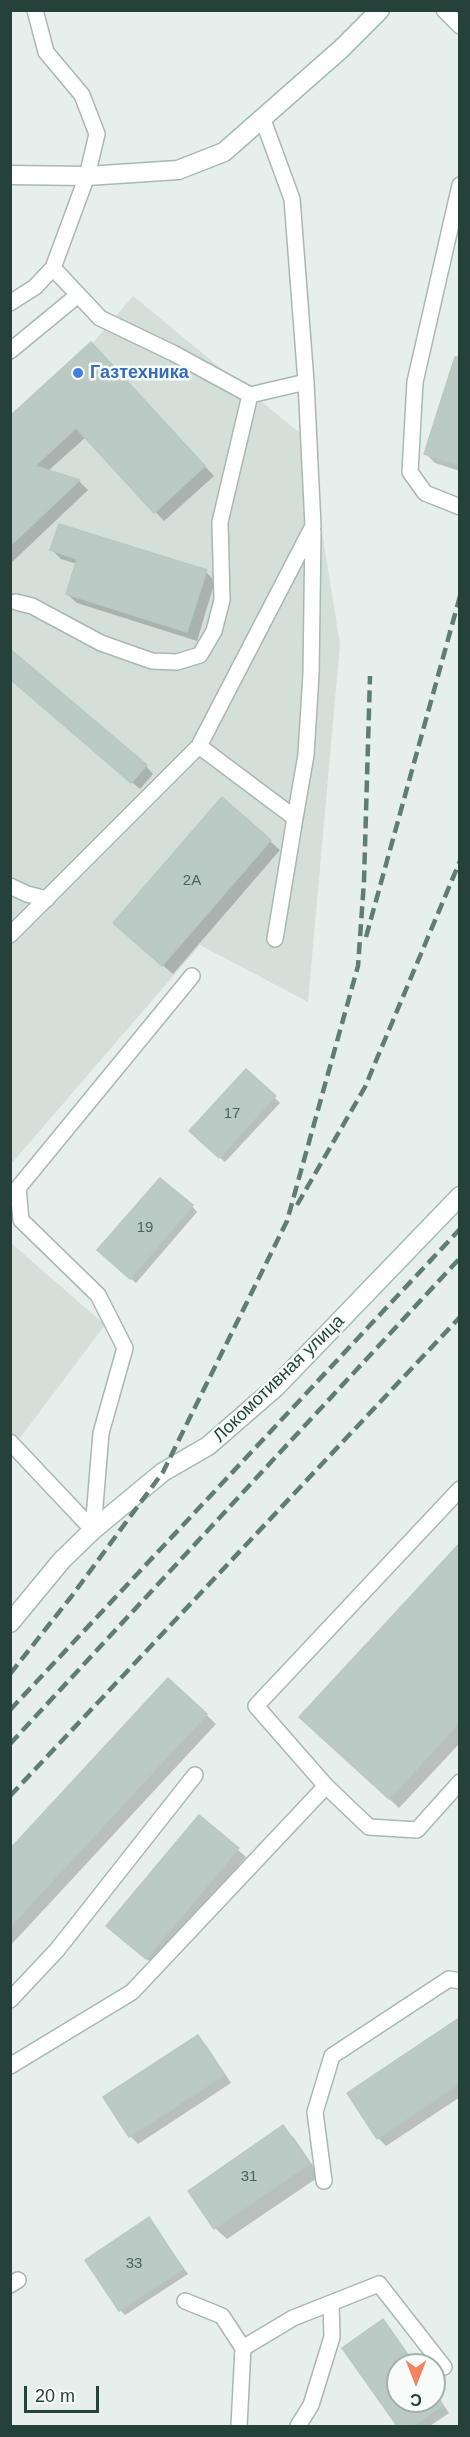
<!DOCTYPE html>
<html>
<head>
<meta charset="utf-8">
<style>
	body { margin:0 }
	#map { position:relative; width:470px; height:2437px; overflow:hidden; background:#e6efeb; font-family:Arial,sans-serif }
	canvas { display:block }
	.frame { position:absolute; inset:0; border:12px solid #24423a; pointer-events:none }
	.north { position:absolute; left:386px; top:2353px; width:60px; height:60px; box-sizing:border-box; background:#f7fbf9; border:2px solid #a3b1ad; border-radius:50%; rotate:180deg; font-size:16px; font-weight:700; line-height:24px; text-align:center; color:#24423a }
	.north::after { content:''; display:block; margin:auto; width:21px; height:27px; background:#f4845f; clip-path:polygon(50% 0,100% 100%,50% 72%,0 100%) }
	.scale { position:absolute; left:24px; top:2386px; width:75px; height:27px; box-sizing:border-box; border:3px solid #24423a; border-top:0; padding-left:8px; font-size:18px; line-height:21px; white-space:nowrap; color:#24423a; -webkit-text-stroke:4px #f7fbf9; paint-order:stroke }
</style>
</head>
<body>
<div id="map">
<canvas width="470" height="2437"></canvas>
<div class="frame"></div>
<div class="north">С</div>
<div class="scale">20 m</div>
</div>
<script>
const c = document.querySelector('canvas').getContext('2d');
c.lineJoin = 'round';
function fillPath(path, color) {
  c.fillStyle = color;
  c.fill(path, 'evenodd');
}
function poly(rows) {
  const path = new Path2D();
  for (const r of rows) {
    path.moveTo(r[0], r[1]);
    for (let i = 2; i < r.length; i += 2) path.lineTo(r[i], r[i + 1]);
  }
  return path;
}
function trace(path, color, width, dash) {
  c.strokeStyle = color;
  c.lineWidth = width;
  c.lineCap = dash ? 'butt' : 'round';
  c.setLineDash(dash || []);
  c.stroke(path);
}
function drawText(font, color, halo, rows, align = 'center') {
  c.font = font + ' Arial,sans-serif';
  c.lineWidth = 5;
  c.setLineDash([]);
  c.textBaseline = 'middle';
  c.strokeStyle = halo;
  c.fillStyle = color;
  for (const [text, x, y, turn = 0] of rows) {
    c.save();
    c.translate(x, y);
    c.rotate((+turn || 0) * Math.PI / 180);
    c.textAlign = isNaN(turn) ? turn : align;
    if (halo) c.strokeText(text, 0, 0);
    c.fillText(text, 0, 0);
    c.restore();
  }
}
const built = poly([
	[133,296,307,439,340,644,308,1002,200,945,11,1164,11,438],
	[11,1243,105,1325,11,1450]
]);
const shadow = poly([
	[460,348,460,471,435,463,426,454],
	[100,353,214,476,164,521,86,437,48,471,79,481,88,490,10,564,10,418],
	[52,550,206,572,215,581,197,641,77,603,67,594,77,564,61,559],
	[10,678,146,766,153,774,140,789],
	[222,799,280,850,173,974,124,932],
	[246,1071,280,1103,225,1162,191,1131],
	[192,1206,197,1212,136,1283,104,1256],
	[460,1546,460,1743,399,1808,301,1716],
	[169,1680,216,1724,10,1946,10,1852],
	[200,1817,246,1857,154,1965,116,1933],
	[460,2020,460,2097,386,2146,378,2138,349,2093],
	[198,2037,206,2045,231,2083,138,2144,130,2136],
	[283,2127,294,2138,320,2176,227,2239,215,2228,190,2191],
	[149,2219,188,2274,125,2315,120,2310],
	[383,2321,416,2365,398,2365,398,2401,434,2401,434,2391,449,2413,430,2426,399,2426]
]);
const building = poly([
	[91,342,205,466,154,513,76,428,35,466,80,480,10,546,10,416,91,342],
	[455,357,459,358,459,465,424,454,455,357],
	[59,524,207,570,187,632,66,594,77,559,50,550,59,524],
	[10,649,147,765,131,783,10,679,10,649],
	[222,797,271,840,162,966,113,923,222,797],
	[246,1069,276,1096,219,1158,189,1131,246,1069],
	[160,1178,193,1205,130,1279,97,1250,160,1178],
	[459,1544,459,1723,389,1799,299,1717,459,1544],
	[168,1678,207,1714,10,1927,10,1849,168,1678],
	[199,1815,239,1848,146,1959,106,1926,199,1815],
	[459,2018,459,2084,377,2139,347,2093,459,2018],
	[198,2035,224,2075,129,2137,103,2097,198,2035],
	[283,2125,310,2164,214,2229,188,2191,283,2125],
	[149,2217,183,2269,119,2311,85,2260,149,2217],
	[383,2319,415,2365,398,2365,398,2401,434,2401,434,2392,443,2405,412,2427,398,2427,342,2348,383,2319]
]);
const lane = poly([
	[444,10,460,26],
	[263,120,292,199,306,382,313,526,199,746,295,818,275,939],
	[460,185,415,382,410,472,425,493,460,507],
	[53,268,100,318,173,353,250,395,306,382],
	[10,303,35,287,53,268,87,176,97,134,82,95,46,52,35,10],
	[10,351,78,295],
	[16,602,32,606,101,643,152,661,177,662,200,655,214,631,222,600,220,522,250,395],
	[295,818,306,755,311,674,313,531],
	[10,886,27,894,47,899],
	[10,935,199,746],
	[10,1442,93,1530,101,1433,125,1348,98,1295,21,1220,18,1188,192,976],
	[460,1489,256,1706,326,1786,369,1827,417,1830,460,1782],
	[10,2000,57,1950,195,1775],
	[10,2066,132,1992,326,1786],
	[324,2181,315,2112,332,2056,449,1979,460,1981],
	[10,2285,18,2280],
	[185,2301,222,2316,243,2348,239,2426],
	[243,2348,293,2318,379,2284,444,2367],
	[298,2426,311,2405,332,2337,331,2303]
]);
const secondary = poly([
	[10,175,87,176,178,170,224,152,341,49,380,10],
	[10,1623,62,1560,93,1530,163,1472,208,1446,276,1387,460,1196]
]);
const rail = poly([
	[366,937,460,596],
	[297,1205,365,1087,460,861],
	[10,1674,71,1597,163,1472,287,1221,358,966,364,881,370,676],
	[10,1710,460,1229],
	[10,1744,460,1258],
	[10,1796,460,1317]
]);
const markers = [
	[78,373,6,"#3f7fe0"]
];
const numberNames = [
	["2А",192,881],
	["17",232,1114],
	["19",145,1228],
	["31",249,2177],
	["33",134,2264]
];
const shopNames = [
	["Газтехника",90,373]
];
const streetNames = [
	["Локомотивная улица",279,1379,-44]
];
fillPath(built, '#d4dfda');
fillPath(shadow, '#0003');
fillPath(building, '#bbcac4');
trace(building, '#b8c9c2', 1.5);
trace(lane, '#a8b8b2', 18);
trace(secondary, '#a4bbb3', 21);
trace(lane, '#fff', 15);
trace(secondary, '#fff', 18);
trace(rail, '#5f7d75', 4.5, [12, 6]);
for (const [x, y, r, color] of markers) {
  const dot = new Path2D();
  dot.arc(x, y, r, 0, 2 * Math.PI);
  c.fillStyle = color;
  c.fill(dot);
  trace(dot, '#f7fbf9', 2);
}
drawText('15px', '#4a645c', null, numberNames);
drawText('bold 18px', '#366cbe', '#f7fbf9', shopNames, 'left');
drawText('18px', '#24423a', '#f7fbf9', streetNames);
</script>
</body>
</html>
